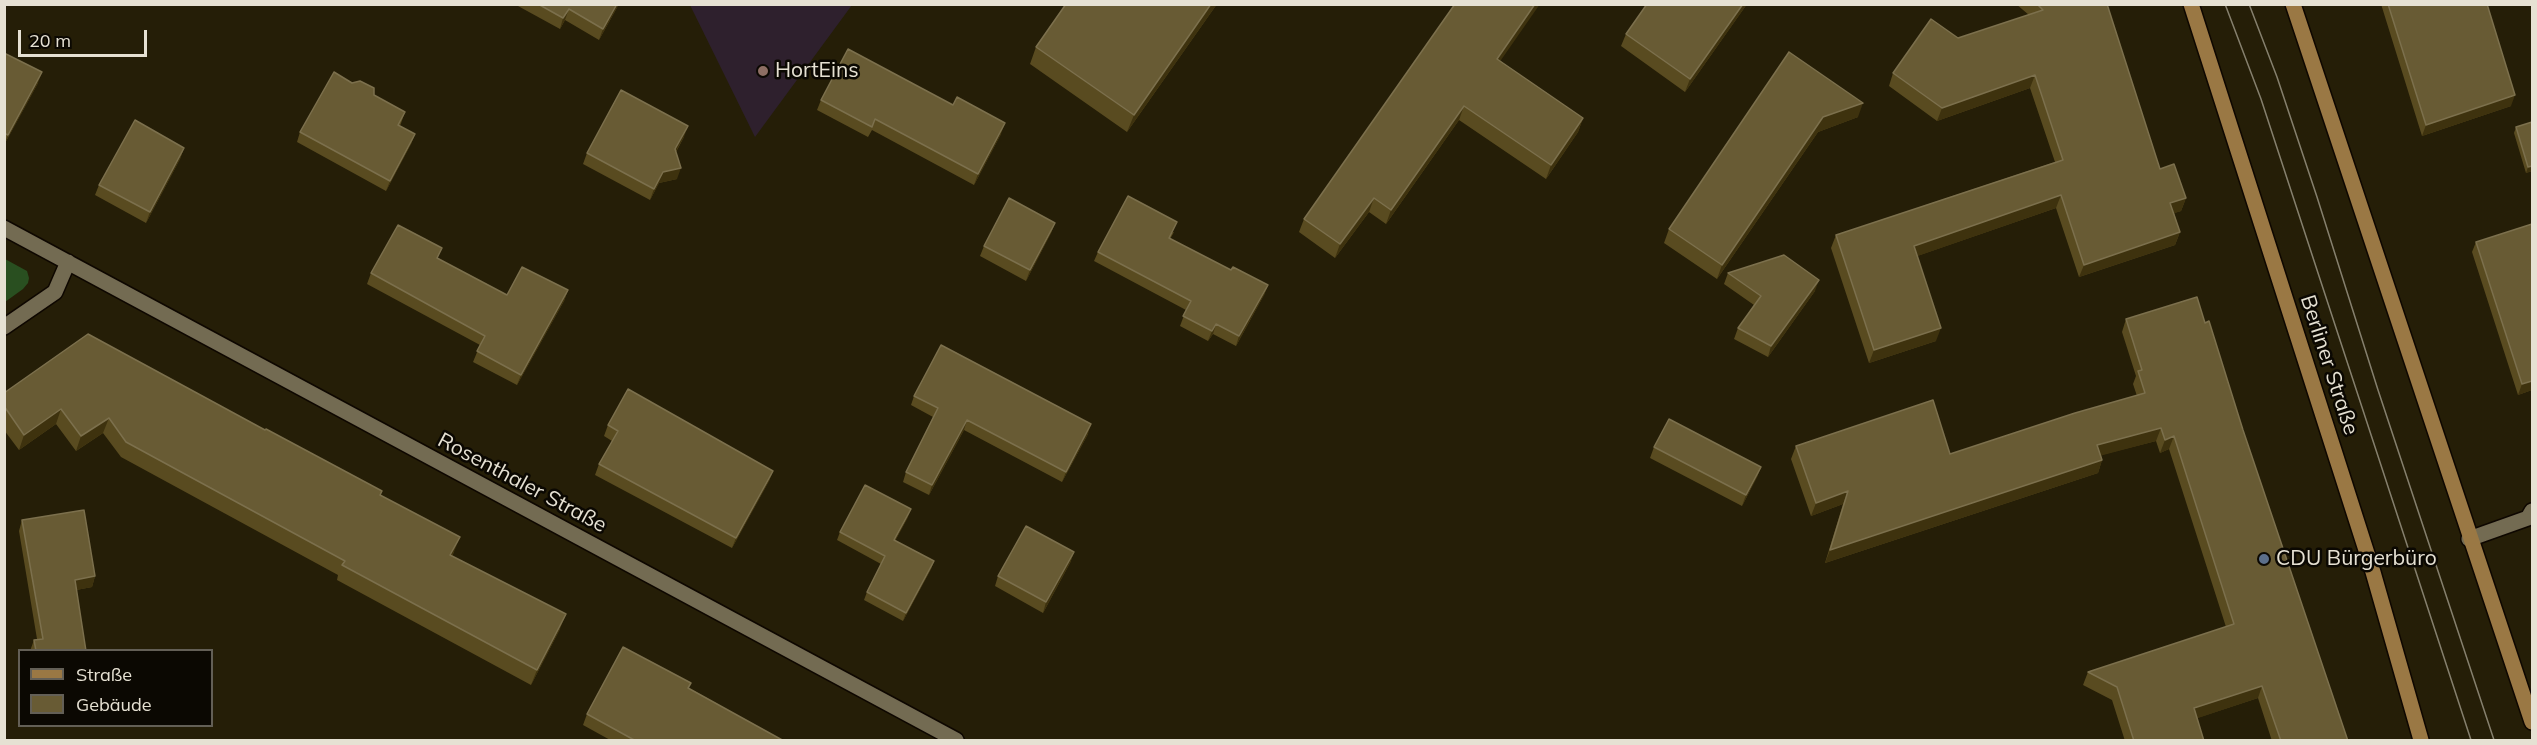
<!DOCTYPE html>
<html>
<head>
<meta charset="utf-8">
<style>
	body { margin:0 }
	#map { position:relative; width:2537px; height:745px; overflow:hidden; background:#251e07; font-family:Mulish,sans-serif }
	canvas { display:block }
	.frame { position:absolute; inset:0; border:6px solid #e6e1d3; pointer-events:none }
	.legend { position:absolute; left:18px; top:649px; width:195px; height:78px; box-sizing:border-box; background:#0b0802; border:2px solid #635f56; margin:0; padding:8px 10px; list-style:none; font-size:18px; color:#e6e1d3 }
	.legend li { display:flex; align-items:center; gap:12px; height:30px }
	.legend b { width:30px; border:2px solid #635f56 }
	.scale { position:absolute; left:18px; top:30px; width:129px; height:27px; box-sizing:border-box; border:3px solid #e6e1d3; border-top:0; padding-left:8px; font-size:18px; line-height:21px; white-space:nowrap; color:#e6e1d3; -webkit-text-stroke:4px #0b0802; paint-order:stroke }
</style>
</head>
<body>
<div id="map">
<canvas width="2537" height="745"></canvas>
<div class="frame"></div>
<ul class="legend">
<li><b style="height:8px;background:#9a7844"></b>Straße</li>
<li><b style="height:16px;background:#685b34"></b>Gebäude</li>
</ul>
<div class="scale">20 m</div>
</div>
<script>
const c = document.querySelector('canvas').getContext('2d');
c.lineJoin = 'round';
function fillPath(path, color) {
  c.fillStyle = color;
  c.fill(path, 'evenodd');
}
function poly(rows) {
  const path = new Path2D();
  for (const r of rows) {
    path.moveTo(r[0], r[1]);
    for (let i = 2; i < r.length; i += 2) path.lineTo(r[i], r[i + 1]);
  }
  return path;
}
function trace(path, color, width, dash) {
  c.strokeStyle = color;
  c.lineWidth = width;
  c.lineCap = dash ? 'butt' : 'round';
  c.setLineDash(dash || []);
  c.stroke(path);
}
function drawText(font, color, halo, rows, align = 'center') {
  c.font = font + ' Mulish,sans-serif';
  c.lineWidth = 5;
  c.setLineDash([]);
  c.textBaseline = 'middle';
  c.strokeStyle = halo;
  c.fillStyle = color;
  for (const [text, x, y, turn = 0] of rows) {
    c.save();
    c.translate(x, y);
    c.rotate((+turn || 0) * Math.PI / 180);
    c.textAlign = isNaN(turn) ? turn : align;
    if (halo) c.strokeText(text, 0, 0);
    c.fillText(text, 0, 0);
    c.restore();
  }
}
const education = poly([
	[690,5,852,5,755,137]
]);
const green = poly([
	[5,259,27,271,29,278,28,283,23,289,5,302]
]);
const minor = poly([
	[4,228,956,740],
	[4,327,55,292,68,262],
	[2469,539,2528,518,2532,511]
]);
const secondary = poly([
	[2191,4,2373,572,2421,740],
	[2293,4,2532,722]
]);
const tram = poly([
	[2225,4,2261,99,2471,740],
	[2249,4,2277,77,2317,197,2378,390,2494,740]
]);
const wall = poly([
	[519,4,619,4,599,40,565,20,560,29,518,6],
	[1066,4,1217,4,1127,132,1030,64,1036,47],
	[1647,4,1747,4,1685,92,1621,46,1626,34],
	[2016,4,2107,4,2160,169,2186,198,2181,211,2174,213,2180,232,2175,245,2079,277,2056,208,1917,256,1936,341,1869,363,1831,248,1836,235,2055,162,2030,88,1937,121,1889,86,1893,73,2029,15],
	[2381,4,2487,4,2511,106,2422,136],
	[1789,52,1858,117,1818,132,1717,279,1664,243,1669,229],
	[4,53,38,83,4,145],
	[1500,61,1583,118,1578,132,1546,179,1459,120,1386,224,1369,212,1335,258,1299,232,1304,219],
	[374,95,405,112,400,126,415,134,411,144,386,191,297,142,300,132],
	[821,100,1001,134,974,185,872,130,868,137,817,110],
	[2532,122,2532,171,2526,173,2514,133,2516,127],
	[684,137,676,152,677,179,659,183,650,200,583,164,587,153],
	[184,148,180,159,146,223,95,195,99,185],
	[1055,223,1051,233,1026,281,980,256,984,246],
	[1174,232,1170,239,1231,270,1268,285,1264,295,1236,346,1213,334,1208,341,1180,326,1186,310,1094,261,1098,252],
	[2476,242,2532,390,2518,395,2472,252],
	[438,259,507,295,568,290,564,301,517,385,473,362,480,345,367,284,371,273],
	[1728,273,1815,291,1768,357,1734,339,1738,328,1754,305,1724,284],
	[2126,319,2205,323,2243,430,2348,741,2272,741,2258,698,2197,718,2204,741,2125,741,2112,700,2083,685,2088,672,2226,627,2169,449,2160,453,2156,441,2101,455,2102,460,2098,473,1825,563,1843,504,1811,516,1791,459,1796,446,1950,454,2137,396,2133,384,2136,376,2122,332],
	[88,334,381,495,454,552,452,556,560,629,531,685,337,580,338,575,121,457,103,433,76,451,56,424,19,450,4,430,4,393],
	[914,396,1088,434,1062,482,964,430,929,495,903,482,906,472,933,417,911,405],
	[608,425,773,471,769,481,732,548,595,475,599,464,612,441,604,436],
	[1654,447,1761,467,1757,477,1742,506,1650,458],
	[908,517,895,541,934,561,931,569,903,621,864,600,867,592,881,564,837,540,840,532],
	[22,520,95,576,92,587,76,590,86,651,30,651,34,640,37,639,19,531],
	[1074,552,1070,563,1043,613,995,586,998,576],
	[689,688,784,741,612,741,583,725,587,714]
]);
const shadedWall = poly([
	[617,4,619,4,599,40,603,29],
	[1211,4,1217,4,1127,132,1134,115],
	[1535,4,1540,4,1492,73,1497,59],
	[1743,4,1747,4,1685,92,1690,79],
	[569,9,565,20,560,29,563,18],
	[42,72,38,83,4,145,8,135],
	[2035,75,2030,88,1937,121,1942,108],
	[2515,95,2511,106,2422,136,2426,125],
	[1863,103,1858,117,1818,132,1717,279,1722,265,1823,117],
	[1464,106,1459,120,1386,224,1391,210],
	[1583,118,1578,132,1546,179,1551,165],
	[1005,123,1001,134,974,185,978,174],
	[688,126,684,137,671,160,675,149],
	[415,134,411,144,386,191,390,181],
	[184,148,180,159,146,223,150,212],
	[2532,166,2532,171,2526,173,2528,167],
	[681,168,677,179,659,183,650,200,654,189,663,172],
	[2061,195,2056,208,1909,259,1914,246],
	[1374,198,1369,212,1335,258,1340,244],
	[2186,198,2181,211,2166,216,2170,203],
	[1055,223,1051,233,1026,281,1030,270],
	[2180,232,2175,245,2079,277,2084,265],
	[1819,280,1815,291,1768,357,1771,346],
	[1268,285,1264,295,1236,346,1239,336],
	[568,290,564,301,517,385,521,375],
	[1216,324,1213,334,1208,341,1212,331],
	[1941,328,1936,341,1869,363,1874,350],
	[2532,381,2532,390,2518,395,2522,384],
	[61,409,56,424,19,450,24,435],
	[109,418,103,433,76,451,81,436],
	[967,420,964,430,929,495,932,485],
	[1091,424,1088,434,1062,482,1066,472],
	[2161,428,2156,441,2092,458,2097,445],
	[2174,436,2169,449,2160,453,2165,440],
	[2102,460,2098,473,1825,563,1830,550],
	[1761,467,1757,477,1742,506,1746,495],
	[773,471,769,481,732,548,736,538],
	[1848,491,1843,504,1811,516,1816,503],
	[911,509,908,517,891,548,894,540],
	[460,537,454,552,444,570,450,555],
	[1074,552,1070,563,1043,613,1046,602],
	[934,561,931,569,903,621,906,613],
	[95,576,92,587,71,591,75,580],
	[566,614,560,629,531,685,537,670],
	[2262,686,2258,698,2189,721,2194,708]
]);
const building = poly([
	[538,4,617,4,603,29,569,9,563,18,538,4],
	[1066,4,1211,4,1134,115,1036,47,1066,4],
	[1455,4,1535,4,1497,59,1583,118,1551,165,1464,106,1391,210,1374,198,1340,244,1304,219,1455,4],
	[1647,4,1743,4,1690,79,1626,34,1647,4],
	[2037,4,2107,4,2160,169,2174,164,2186,198,2170,203,2180,232,2084,265,2061,195,1914,246,1941,328,1874,350,1836,235,2063,160,2035,75,1942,108,1893,73,1931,19,1958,38,2043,10,2037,4],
	[2388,4,2487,4,2515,95,2426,125,2388,4],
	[848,49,953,105,957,97,1005,123,978,174,875,119,872,127,821,100,848,49],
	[1789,52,1863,103,1823,117,1722,265,1669,229,1789,52],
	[4,53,42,72,8,135,4,133,4,53],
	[334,72,352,83,360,81,374,88,374,95,405,112,398,125,415,134,390,181,300,132,334,72],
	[621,90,688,126,675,149,681,168,663,172,654,189,587,153,621,90],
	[135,120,184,148,150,212,99,185,135,120],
	[2532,122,2532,166,2528,167,2516,127,2532,122],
	[1128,196,1177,222,1169,238,1231,270,1233,267,1268,285,1239,336,1216,324,1212,331,1183,316,1191,301,1098,252,1128,196],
	[1009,198,1055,223,1030,270,984,246,1009,198],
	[2532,224,2532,381,2522,384,2476,242,2532,224],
	[398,225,442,248,437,258,507,295,522,267,568,290,521,375,477,351,485,336,371,273,398,225],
	[1784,255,1819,280,1771,346,1738,328,1761,296,1728,273,1784,255],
	[2197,297,2205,323,2209,321,2243,430,2348,741,2281,741,2262,686,2194,708,2204,741,2134,741,2117,687,2088,672,2234,624,2174,436,2165,440,2161,428,2097,445,2102,460,1830,550,1848,491,1816,503,1796,446,1933,400,1950,454,2075,413,2145,393,2138,371,2142,370,2126,319,2197,297],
	[88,334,265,430,266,429,382,491,380,495,460,537,450,555,566,614,537,670,342,565,345,561,126,442,109,418,81,436,61,409,24,435,4,406,4,393,88,334],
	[941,345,1091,424,1066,472,967,420,932,485,906,472,938,408,914,396,941,345],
	[628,389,773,471,736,538,599,464,618,431,608,425,628,389],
	[1669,419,1761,467,1746,495,1654,447,1669,419],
	[865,485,911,509,894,540,934,561,906,613,867,592,885,556,840,532,865,485],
	[84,510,95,576,75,580,86,651,36,651,34,640,43,639,22,520,84,510],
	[1026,526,1074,552,1046,602,998,576,1026,526],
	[623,647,691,683,688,688,784,741,636,741,587,714,623,647]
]);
const markers = [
	[763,71,6,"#8d6e63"],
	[2264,559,6,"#5c6f8a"]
];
const poiNames = [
	["HortEins",775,71],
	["CDU Bürgerbüro",2276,559]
];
const streetNames = [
	["Berliner Straße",2329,365,72],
	["Rosenthaler Straße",522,483,28]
];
fillPath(education, '#2e202d');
fillPath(green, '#294f20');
trace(minor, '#0e0700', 18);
trace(secondary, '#0e0700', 18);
trace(minor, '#736b52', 15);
trace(secondary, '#9a7844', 15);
trace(tram, '#86806e', 1.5);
fillPath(wall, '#594b20');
fillPath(shadedWall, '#3e320e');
fillPath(building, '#685b34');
trace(building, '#7c704d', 1.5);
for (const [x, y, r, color] of markers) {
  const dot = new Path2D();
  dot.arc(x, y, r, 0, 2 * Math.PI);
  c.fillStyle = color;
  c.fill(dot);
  trace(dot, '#0b0802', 2);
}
drawText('21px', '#e6e1d3', '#0b0802', poiNames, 'left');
drawText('21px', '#e6e1d3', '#0b0802', streetNames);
</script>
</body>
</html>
